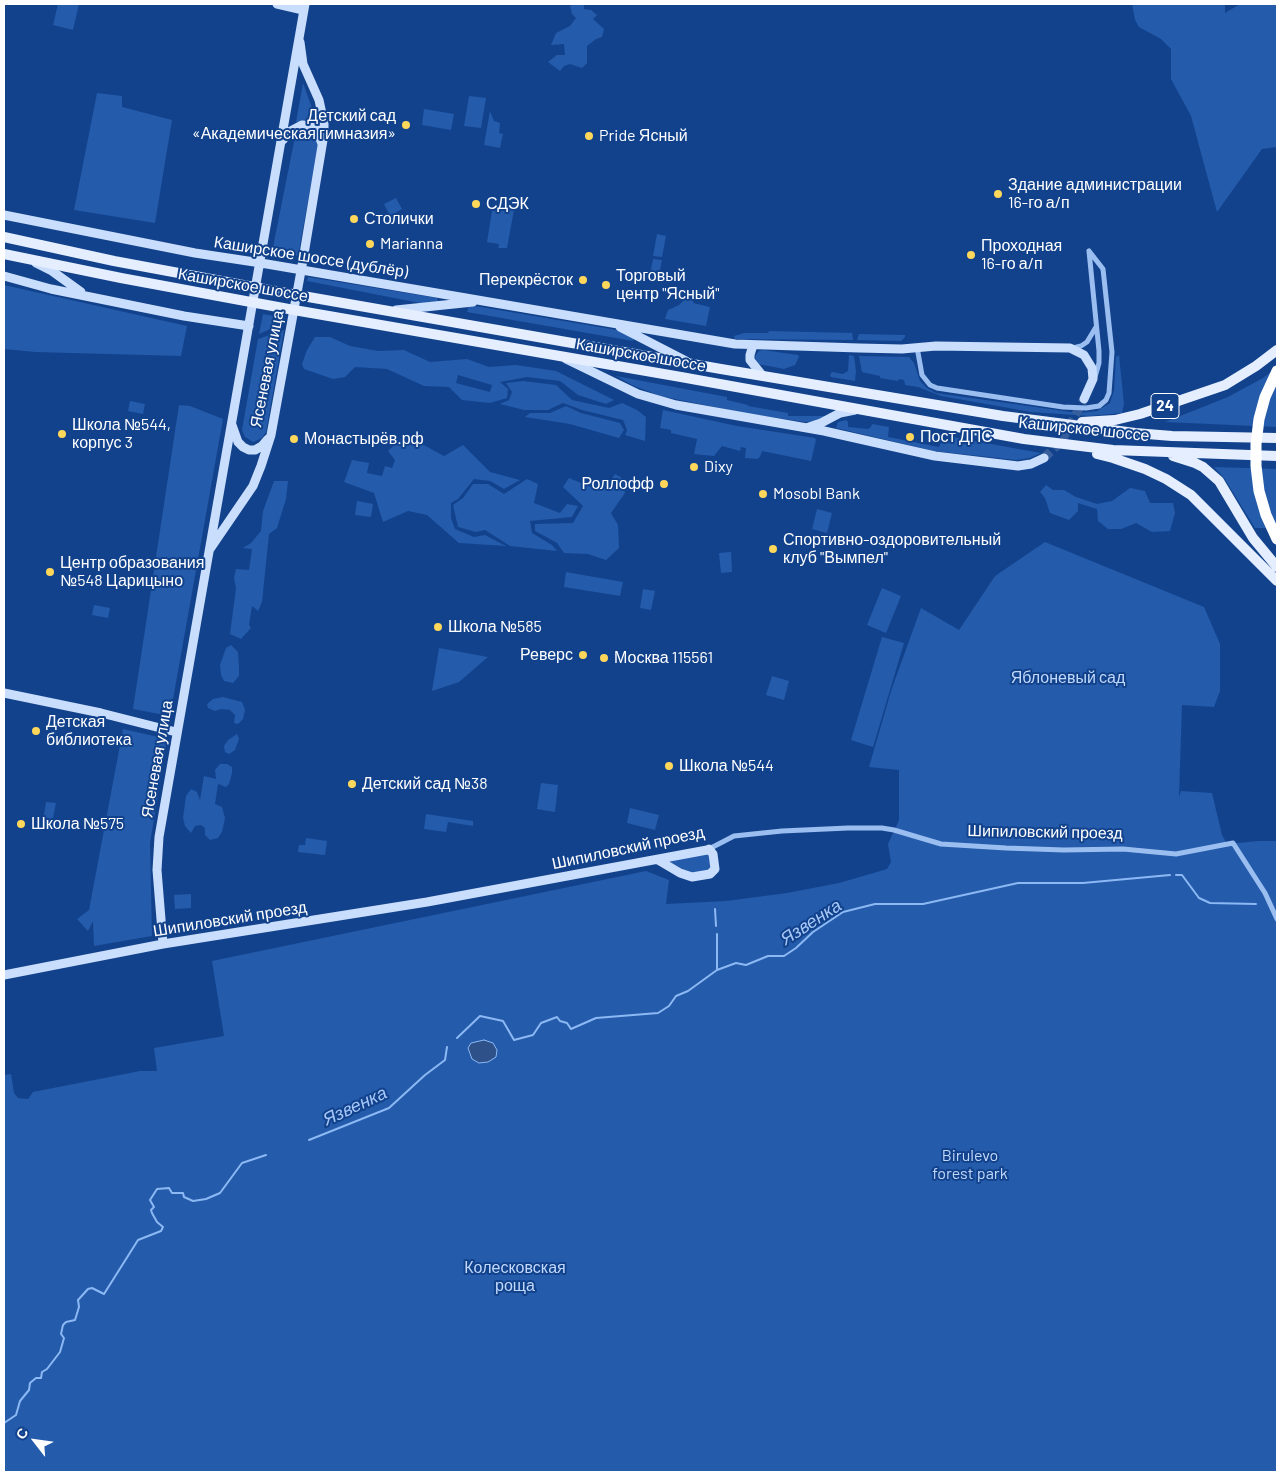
<!DOCTYPE html>
<html>
<head>
<meta charset="utf-8">
<style>
	body { margin:0 }
	#map { position:relative; width:1281px; height:1476px; overflow:hidden; background:#12428c; font-family:Barlow,sans-serif }
	canvas { display:block }
	.frame { position:absolute; inset:0; border:5px solid #fff; pointer-events:none }
	.north { position:absolute; left:10px; top:1416px; width:50px; height:50px; -webkit-text-stroke:4px #12428c; paint-order:stroke; rotate:300deg; font-size:14px; font-weight:700; line-height:20px; text-align:center; color:#fff }
	.north::after { content:''; display:block; margin:auto; width:18px; height:22px; background:#fff; clip-path:polygon(50% 0,100% 100%,50% 72%,0 100%) }
</style>
</head>
<body>
<div id="map">
<canvas width="1281" height="1476"></canvas>
<div class="frame"></div>
<div class="north">С</div>
</div>
<script>
const c = document.querySelector('canvas').getContext('2d');
c.lineJoin = 'round';
function fillPath(path, color) {
  c.fillStyle = color;
  c.fill(path, 'evenodd');
}
function poly(rows) {
  const path = new Path2D();
  for (const r of rows) {
    path.moveTo(r[0], r[1]);
    for (let i = 2; i < r.length; i += 2) path.lineTo(r[i], r[i + 1]);
  }
  return path;
}
function trace(path, color, width, dash) {
  c.strokeStyle = color;
  c.lineWidth = width;
  c.lineCap = dash ? 'butt' : 'round';
  c.setLineDash(dash || []);
  c.stroke(path);
}
function drawText(font, color, halo, rows, align = 'center') {
  c.font = font + ' Barlow,sans-serif';
  c.lineWidth = 4;
  c.setLineDash([]);
  c.textBaseline = 'middle';
  c.strokeStyle = halo;
  c.fillStyle = color;
  for (const [text, x, y, turn = 0] of rows) {
    c.save();
    c.translate(x, y);
    c.rotate((+turn || 0) * Math.PI / 180);
    c.textAlign = isNaN(turn) ? turn : align;
    if (halo) c.strokeText(text, 0, 0);
    c.fillText(text, 0, 0);
    c.restore();
  }
}
const green = poly([
	[58,4,79,4,73,30,53,25],
	[573,4,584,4,584,9,591,10,597,15,593,19,604,29,602,37,596,39,587,46,587,63,582,68,570,64,564,66,560,71,548,62,557,55,565,55,564,44,551,45,556,33,570,26,576,18,572,14,570,6],
	[1132,4,1225,4,1225,13,1240,4,1277,4,1277,147,1262,149,1217,212,1191,116,1171,79,1171,49,1161,39,1139,27,1135,20],
	[303,83,316,119,317,123,310,121,296,122],
	[97,93,122,96,122,107,172,120,155,223,74,210],
	[469,96,486,98,481,128,464,126],
	[424,109,454,114,451,130,422,125],
	[490,111,494,121,500,123,499,133,503,134,500,148,484,145],
	[305,132,313,134,316,138,318,145,298,256,272,252,294,142,298,134],
	[396,198,402,209,390,216,384,204],
	[514,210,507,248,498,248,499,244,487,242,492,211],
	[657,234,666,236,662,257,653,256],
	[653,259,662,260,658,281,649,280],
	[308,277,437,298,439,303,420,303,307,281],
	[4,285,187,326,181,356,35,352,4,349],
	[692,292,695,292,693,303,710,307,706,326,665,319,668,310,679,305],
	[469,305,623,331,634,337,633,341,467,312],
	[263,314,285,318,284,323,259,334],
	[284,330,266,432,262,438,253,442,245,437,242,430,258,339],
	[769,331,852,333,853,340,735,339,734,336,744,333,768,333],
	[859,334,905,335,905,337,901,341,857,340],
	[315,337,330,337,350,346,378,351,404,350,430,362,467,359,489,367,516,365,556,371,614,400,606,404,578,395,560,381,527,377,500,382,508,389,507,398,490,403,462,400,449,387,424,386,387,369,355,367,345,377,333,379,304,369,302,364,307,350],
	[458,375,492,385,490,392,456,383],
	[763,350,798,355,799,357,795,365,784,369,758,364,756,360,755,356,759,351],
	[849,355,854,356,856,371,855,381,831,377,830,375,832,372,843,374,848,371],
	[1119,355,1124,404,1122,413,1089,416,1031,412,941,396,918,387,905,385,904,380,899,379,898,381,880,378,880,376,862,372,859,356,909,357,914,363,920,381,927,388,936,393,1078,413,1097,411,1110,403,1114,391,1116,357],
	[1277,367,1277,427,1165,422,1228,397,1263,378],
	[616,376,727,397,727,400,748,405,748,406,788,413,788,416,826,416,817,421,805,422,744,413,660,396,632,385],
	[523,381,556,385,572,400,609,408,622,403,637,410,646,417,645,441,625,435,627,430,623,420,582,410,563,403,548,410,524,410,500,404,509,400,512,392,506,383],
	[130,401,145,404,143,414,128,411],
	[179,405,190,406,223,419,170,716,133,709],
	[566,406,581,413,620,423,624,430,619,438,570,424,525,417,530,413,550,413],
	[663,410,737,426,815,438,816,440,811,461,762,451,760,457,757,459,745,458,746,448,741,447,740,451,722,446,714,456,694,454,697,439,671,433,671,430,660,428],
	[846,420,848,422,848,427,868,429,871,427,872,424,889,427,888,437,939,447,941,442,951,443,952,437,1041,453,1030,458,1016,460,934,451,836,428,838,422],
	[401,439,420,443,444,456,463,445,490,472,520,480,504,489,490,481,474,479,458,499,451,503,451,518,455,529,474,537,485,535,506,546,459,543,427,515,408,511,383,522,374,493,344,482,352,460,369,463,367,473,382,476,385,466,392,468,395,460,388,451],
	[1214,467,1277,469,1277,523,1267,528,1255,528,1224,478],
	[615,474,622,478,625,493,611,513,618,525,619,548,606,560,588,554,564,553,557,543,535,531,535,524,573,523,583,506,563,487,569,478,591,487,606,488],
	[527,479,538,484,534,503,560,513,567,504,578,506,572,517,530,521,532,533,552,545,557,551,510,546,485,530,476,532,458,527,453,505,463,498,473,484,488,484,504,494],
	[274,481,288,481,286,499,277,528,269,534,262,602,258,611,252,606,249,625,251,628,241,639,230,634,236,588,234,578,236,569,249,570,252,549,243,548,251,543,261,531,263,511],
	[1046,485,1053,490,1064,490,1076,497,1097,504,1112,501,1130,488,1145,491,1150,503,1173,503,1175,513,1170,531,1152,532,1136,523,1121,529,1108,529,1098,521,1097,509,1078,503,1078,511,1069,520,1050,513,1045,498,1040,492],
	[357,501,373,504,371,517,355,515],
	[817,509,832,513,827,533,812,529],
	[1045,542,1204,607,1220,644,1220,691,1214,707,1182,705,1179,797,1181,791,1212,793,1222,835,1227,844,1259,841,1277,841,1277,1472,4,1472,4,1075,11,1074,14,1093,18,1098,28,1099,33,1092,140,1071,157,1071,154,1048,224,1036,212,961,646,871,669,880,666,904,726,901,787,893,839,883,887,869,891,862,888,844,899,820,899,770,869,767,892,688,921,608,959,630,995,576],
	[731,552,732,572,721,573,719,553],
	[566,572,623,582,620,596,564,587],
	[882,588,901,596,886,633,867,625],
	[643,589,655,591,651,610,640,608],
	[94,605,110,608,108,618,92,615],
	[882,637,904,643,873,747,851,740],
	[231,645,238,652,239,666,239,676,233,683,224,681,221,675,220,665,226,648],
	[439,648,488,657,459,682,432,691],
	[772,676,789,681,784,700,766,695],
	[223,697,242,702,245,710,243,719,238,724,234,723,235,715,230,710,221,709,215,711,208,708,207,704,213,699],
	[123,729,167,739,150,843,152,936,94,946,93,921,88,931,77,919,89,910],
	[237,734,239,739,235,750,229,754,225,752,224,746,228,740],
	[220,764,227,764,232,767,232,773,229,784,226,787,218,784,215,804,222,807,225,818,222,832,218,838,210,840,205,835,205,828,201,825,195,826,191,833,185,826,183,818,186,796,191,789,197,792,200,800,204,776,216,779,215,770],
	[541,783,558,785,555,812,537,809],
	[46,802,56,803,52,823,43,822],
	[630,808,659,815,655,830,627,823],
	[426,814,473,821,473,826,448,822,446,832,424,829],
	[306,838,327,841,325,855,298,852,299,845,305,845],
	[709,849,715,869,697,877,658,860],
	[191,894,191,908,175,909,174,895]
]);
const water = poly([
	[484,1040,493,1043,497,1050,496,1057,488,1062,479,1063,472,1059,468,1048,471,1043,484,1040]
]);
const stream = poly([
	[1176,875,1182,875,1199,898,1210,903,1256,904],
	[715,909,716,926],
	[717,934,717,969],
	[457,1038,480,1016,503,1021,514,1040,533,1035,541,1023,557,1017,560,1021,567,1023,571,1029,596,1018,658,1013,669,1006,676,996,688,991,717,970,736,963,746,965,768,956,784,956,796,948,813,932,843,912,875,904,923,904,1018,883,1083,883,1170,875],
	[309,1140,389,1108,425,1075,445,1060,447,1047],
	[4,1423,16,1415,20,1401,29,1390,30,1383,36,1378,41,1378,42,1372,47,1369,60,1352,64,1338,61,1334,63,1325,66,1322,75,1320,79,1307,78,1300,88,1289,92,1288,104,1294,138,1240,161,1231,163,1227,157,1222,152,1213,151,1210,154,1207,150,1200,157,1189,169,1188,172,1193,183,1193,184,1197,193,1201,206,1199,220,1193,242,1163,266,1155]
]);
const secondaryTunnel = poly([
	[1044,458,1061,442,1084,399]
]);
const street = poly([
	[1089,251,1099,351,1099,363,1095,377],
	[917,347,922,375,930,385,937,388,1063,407,1086,408,1099,406,1106,400,1109,393,1112,352,1103,269,1089,251],
	[1073,348,1081,346,1087,342,1096,327],
	[709,849,734,836,782,831,848,828,882,828,894,830,941,844,1006,848,1064,850,1123,849,1176,854,1233,843,1265,893,1277,919]
]);
const secondary = poly([
	[277,4,303,10],
	[283,140,287,133,302,125,312,126,317,130,322,144],
	[4,215,195,253,261,263,735,344,859,348,902,349,936,346,1070,348,1084,355,1092,368,1093,379,1084,399],
	[36,263,52,271,81,292],
	[4,276,51,289,184,316,249,326],
	[396,310,473,302],
	[620,327,686,361],
	[753,345,750,355,750,360,762,375],
	[566,359,638,394,676,405,824,431,935,456,1018,466,1031,464,1044,458],
	[232,425,238,442,243,447,249,450,255,450,262,446,268,439],
	[809,427,821,423,840,413,855,410],
	[210,549,253,486,261,466,271,435,303,260,324,134,324,123,319,100,303,64,300,42],
	[4,693,101,713,176,732],
	[163,944,157,870,159,837,305,4],
	[4,975,163,944,427,902,707,850,709,849,713,854,715,869,710,874,692,877,680,873,658,860]
]);
const primary = poly([
	[4,237,114,261,297,295,721,369,1003,416,1135,433,1172,436,1277,438],
	[4,254,121,278,294,310,681,377,1024,439,1113,450,1277,456],
	[1082,422,1115,420,1140,414,1225,385,1256,366,1277,350],
	[1097,454,1113,458,1145,469,1166,479,1191,495,1277,581],
	[1173,456,1195,463,1203,467,1219,481,1253,538,1277,567]
]);
const highway = poly([
	[1277,371,1265,397,1259,419,1256,444,1256,466,1259,491,1266,515,1277,539]
]);
const markers = [
	[406,125,5,"#ffd75b"],
	[589,136,5,"#ffd75b"],
	[998,194,5,"#ffd75b"],
	[476,204,5,"#ffd75b"],
	[354,219,5,"#ffd75b"],
	[370,244,5,"#ffd75b"],
	[971,255,5,"#ffd75b"],
	[583,280,5,"#ffd75b"],
	[606,285,5,"#ffd75b"],
	[62,434,5,"#ffd75b"],
	[910,437,5,"#ffd75b"],
	[294,439,5,"#ffd75b"],
	[694,467,5,"#ffd75b"],
	[664,484,5,"#ffd75b"],
	[763,494,5,"#ffd75b"],
	[773,549,5,"#ffd75b"],
	[50,572,5,"#ffd75b"],
	[438,627,5,"#ffd75b"],
	[583,655,5,"#ffd75b"],
	[604,658,5,"#ffd75b"],
	[36,731,5,"#ffd75b"],
	[669,766,5,"#ffd75b"],
	[352,784,5,"#ffd75b"],
	[21,824,5,"#ffd75b"]
];
const shields = [
	[1165,406,28]
];
const shieldNames = [
	["24",1165,406]
];
const poiNames = [
	["Детский сад",396,116,"right"],
	["«Академическая гимназия»",396,134,"right"],
	["Pride Ясный",599,136],
	["Здание администрации",1008,185],
	["16-го а/п",1008,203],
	["СДЭК",486,204],
	["Столички",364,219],
	["Marianna",380,244],
	["Проходная",981,246],
	["16-го а/п",981,264],
	["Торговый",616,276],
	["центр \"Ясный\"",616,294],
	["Перекрёсток",573,280,"right"],
	["Школа №544,",72,425],
	["корпус 3",72,443],
	["Пост ДПС",920,437],
	["Монастырёв.рф",304,439],
	["Dixy",704,467],
	["Роллофф",654,484,"right"],
	["Mosobl Bank",773,494],
	["Спортивно-оздоровительный",783,540],
	["клуб \"Вымпел\"",783,558],
	["Центр образования",60,563],
	["№548 Царицыно",60,581],
	["Школа №585",448,627],
	["Реверс",573,655,"right"],
	["Москва 115561",614,658],
	["Детская",46,722],
	["библиотека",46,740],
	["Школа №544",679,766],
	["Детский сад №38",362,784],
	["Школа №575",31,824]
];
const streetNames = [
	["Каширское шоссе (дублёр)",311,257,9],
	["Каширское шоссе",243,285,10],
	["Каширское шоссе",641,355,10],
	["Ясеневая улица",267,369,-79],
	["Каширское шоссе",1084,429,6],
	["Ясеневая улица",157,759,-80],
	["Шипиловский проезд",1045,832,1],
	["Шипиловский проезд",628,848,-12],
	["Шипиловский проезд",230,919,-9]
];
const parkNames = [
	["Яблоневый сад",1068,678],
	["Birulevo",970,1156],
	["forest park",970,1174],
	["Колесковская",515,1268],
	["роща",515,1286]
];
const waterNames = [
	["Язвенка",811,922,-33],
	["Язвенка",355,1106,-25]
];
fillPath(green, '#245bab');
fillPath(water, '#2d5188');
trace(water, '#8cb8f4', 1);
trace(stream, '#8cb8f4', 2);
trace(secondaryTunnel, '#365e9d', 9, [9, 4.5]);
trace(street, '#9bbef1', 5);
trace(secondary, '#c9ddfc', 9);
trace(primary, '#e5eeff', 10);
trace(highway, '#fff', 11);
for (const [x, y, r, color] of markers) {
  const dot = new Path2D();
  dot.arc(x, y, r, 0, 2 * Math.PI);
  c.fillStyle = color;
  c.fill(dot);
  trace(dot, '#12428c', 2);
}
for (const [x, y, w] of shields) {
  const box = new Path2D();
  box.roundRect(x - w / 2, y - 12.5, w, 25, 4);
  c.fillStyle = '#12428c';
  c.fill(box);
  trace(box, '#fff', 1);
}
drawText('bold 15px', '#fff', null, shieldNames);
drawText('16px', '#fff', '#12428c', poiNames, 'left');
drawText('16px', '#fff', '#12428c', streetNames);
drawText('16px', '#c1d9fc', '#12428c', parkNames);
drawText('italic 18px', '#a6c8f8', '#12428c', waterNames);
</script>
</body>
</html>
